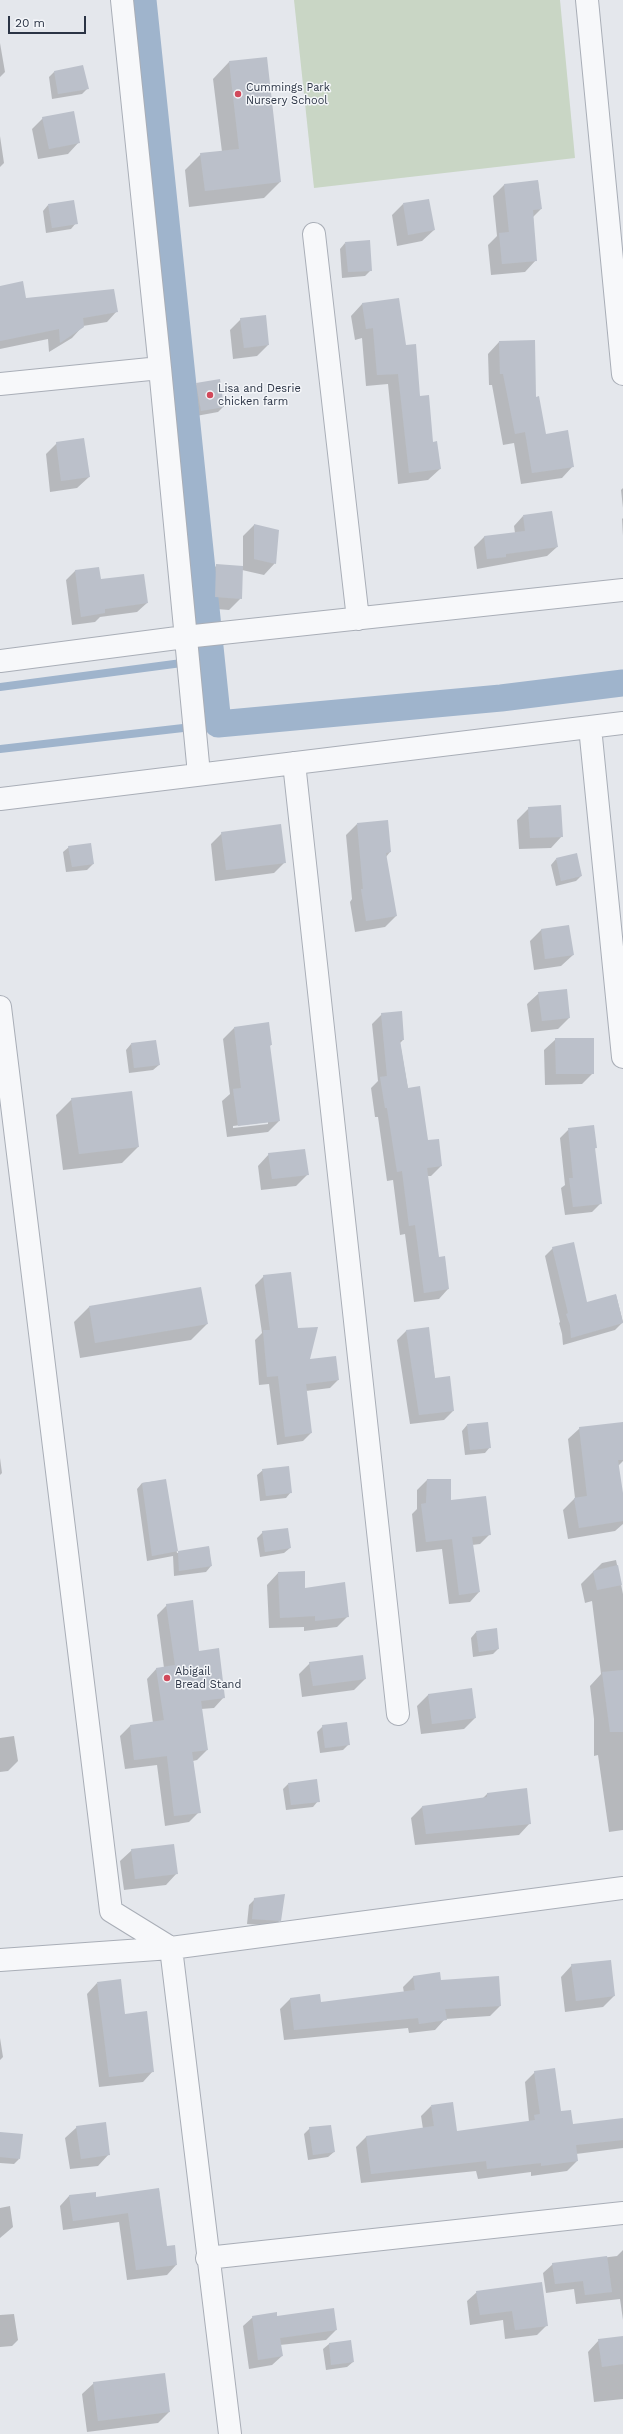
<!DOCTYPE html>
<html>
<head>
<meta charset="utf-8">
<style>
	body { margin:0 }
	#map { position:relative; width:623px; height:2434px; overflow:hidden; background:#e4e7ec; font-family:"Work Sans",sans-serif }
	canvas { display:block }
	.scale { position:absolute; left:8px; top:16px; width:78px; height:18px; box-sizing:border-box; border:2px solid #2b3445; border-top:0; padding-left:5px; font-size:12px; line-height:14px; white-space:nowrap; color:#2b3445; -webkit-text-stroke:3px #f4f6f9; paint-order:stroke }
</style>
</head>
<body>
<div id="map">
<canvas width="623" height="2434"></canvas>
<div class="scale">20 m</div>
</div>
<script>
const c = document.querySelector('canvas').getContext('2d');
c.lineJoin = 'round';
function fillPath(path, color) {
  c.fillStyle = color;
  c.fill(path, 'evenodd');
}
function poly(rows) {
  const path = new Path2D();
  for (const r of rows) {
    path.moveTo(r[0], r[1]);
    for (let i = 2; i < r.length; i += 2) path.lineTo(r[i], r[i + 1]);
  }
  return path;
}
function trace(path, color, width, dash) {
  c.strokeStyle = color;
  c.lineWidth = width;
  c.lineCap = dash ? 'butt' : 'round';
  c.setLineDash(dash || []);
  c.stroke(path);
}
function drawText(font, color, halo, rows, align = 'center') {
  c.font = font + ' "Work Sans",sans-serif';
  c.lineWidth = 3;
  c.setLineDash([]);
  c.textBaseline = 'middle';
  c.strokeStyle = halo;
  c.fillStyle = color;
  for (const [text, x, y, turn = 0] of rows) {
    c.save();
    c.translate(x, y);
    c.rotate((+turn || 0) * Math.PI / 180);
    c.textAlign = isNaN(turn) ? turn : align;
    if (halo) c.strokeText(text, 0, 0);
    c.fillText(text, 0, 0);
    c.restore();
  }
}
const green = poly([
	[294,0,560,0,575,158,314,188]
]);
const shadow = poly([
	[0,43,5,72,0,77],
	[266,58,280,182,264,198,189,207,185,170,201,154,222,152,213,79,229,62],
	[54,72,88,88,82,94,52,99,49,77],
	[43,118,79,142,68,154,38,159,32,129],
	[0,136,4,163,0,167],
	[538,181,541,209,533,217,536,260,525,272,491,275,488,245,497,236,493,196,504,185],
	[403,204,434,230,422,241,397,246,392,215],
	[48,205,76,223,71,229,46,233,43,211],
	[345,243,371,270,365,276,342,278,340,249],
	[0,287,25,299,117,311,107,322,83,326,72,338,49,352,48,339,0,349],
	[398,299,405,346,440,469,428,480,398,484,388,384,366,386,362,338,355,340,351,316,362,304],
	[241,319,268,345,257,356,233,359,230,330],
	[499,342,535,398,545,435,573,466,562,478,521,484,514,443,503,445,492,385,489,385,488,354],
	[197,384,223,407,218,412,196,416,191,390],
	[57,443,89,477,77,488,50,492,46,454],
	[623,488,623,508,621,490],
	[523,516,557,547,547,556,477,569,474,547,484,537,515,533,514,526],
	[623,518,623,536,622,519],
	[254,525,275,563,264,575,242,570,241,598,229,610,204,608,206,576,217,565,243,567,243,536],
	[98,568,100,580,147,603,137,612,100,617,95,622,72,625,66,580,75,571],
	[529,808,562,836,551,848,519,849,517,820],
	[357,824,390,852,386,857,396,916,385,927,355,932,350,902,352,899,346,835],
	[222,833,285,862,274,873,215,881,211,844],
	[69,847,93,864,87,870,66,872,63,852],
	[556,859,581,876,576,881,556,886,551,865],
	[568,926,573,955,561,966,534,970,530,941,541,930],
	[539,993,569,1018,558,1029,531,1032,527,1004],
	[382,1014,403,1040,400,1043,408,1089,427,1142,441,1166,431,1176,427,1176,438,1258,448,1289,439,1299,414,1302,405,1234,400,1235,393,1180,387,1181,378,1117,375,1117,371,1088,378,1081,372,1024],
	[234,1028,271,1045,269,1047,279,1121,268,1132,227,1137,222,1101,230,1094,223,1039],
	[268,1122,268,1124,233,1128,233,1126],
	[556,1039,593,1073,582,1084,545,1085,544,1050],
	[131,1044,159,1065,153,1070,129,1073,126,1050],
	[72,1099,138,1147,122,1163,63,1170,56,1115],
	[569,1129,596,1148,594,1149,601,1203,592,1212,565,1215,561,1188,565,1185,560,1138],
	[269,1154,308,1174,296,1186,261,1190,258,1166],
	[553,1248,586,1304,616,1295,623,1322,615,1330,563,1345,562,1334,559,1323,560,1322,545,1256],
	[264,1276,297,1329,309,1360,338,1380,330,1388,306,1391,311,1433,303,1441,277,1445,269,1384,259,1385,255,1340,262,1333,255,1285],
	[89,1307,207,1324,191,1340,80,1358,74,1322],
	[428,1328,435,1379,453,1411,444,1420,410,1424,397,1340,406,1331],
	[467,1425,490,1447,485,1453,465,1455,462,1431],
	[580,1428,623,1441,623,1461,618,1466,623,1499,623,1524,615,1531,568,1539,563,1510,575,1498,568,1439],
	[0,1458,2,1473,0,1475],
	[263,1470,291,1492,286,1498,260,1501,257,1475],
	[165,1480,177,1553,209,1547,211,1566,206,1572,174,1576,173,1556,147,1561,137,1489,142,1483],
	[427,1480,490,1534,480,1544,472,1545,479,1592,470,1602,449,1604,442,1549,416,1552,412,1514,417,1509,417,1490],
	[263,1532,290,1548,284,1553,260,1557,257,1538],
	[616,1560,623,1594,623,1830,609,1832,598,1755,594,1756,594,1719,590,1686,601,1674,592,1601,585,1603,581,1584,602,1563],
	[278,1573,304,1589,348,1616,337,1627,304,1631,304,1627,269,1628,267,1585],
	[167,1605,198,1652,224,1697,214,1708,201,1709,207,1750,197,1760,193,1761,199,1812,189,1822,165,1826,157,1765,125,1769,120,1736,130,1726,153,1723,147,1679,157,1668,164,1668,157,1615],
	[476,1632,498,1649,493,1654,473,1657,471,1638],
	[310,1663,365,1679,354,1690,302,1697,299,1674],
	[429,1694,475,1718,464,1729,421,1734,417,1706],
	[323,1726,349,1744,343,1750,320,1753,317,1732],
	[14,1736,18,1761,8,1771,0,1772,0,1738],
	[288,1784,318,1801,313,1807,286,1810,283,1789],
	[487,1794,530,1823,519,1835,415,1845,411,1818,422,1807,482,1799],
	[132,1850,177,1873,166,1885,124,1890,120,1861],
	[255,1899,280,1920,275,1926,247,1924,249,1905],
	[572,1965,614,1996,603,2007,565,2012,561,1977],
	[413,1977,440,1981,500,2006,490,2016,445,2019,435,2030,409,2033,408,2028,284,2040,280,2009,290,1999,320,2003,404,1993,403,1987],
	[97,1983,124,2015,153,2071,143,2082,99,2087,87,1994],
	[0,2038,3,2057,0,2060],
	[535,2072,560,2112,572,2125,623,2119,623,2148,576,2154,577,2161,567,2171,531,2176,531,2172,478,2179,476,2171,361,2183,356,2147,366,2137,423,2129,421,2116,431,2106,456,2132,529,2122,525,2082],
	[77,2127,109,2154,98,2166,70,2169,65,2138],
	[310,2128,334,2152,328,2157,308,2160,304,2134],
	[0,2133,19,2159,14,2164,0,2163],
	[159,2190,166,2247,176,2265,167,2275,127,2280,119,2222,63,2230,60,2206,69,2196,95,2198],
	[10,2206,13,2227,0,2238,0,2208],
	[623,2250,623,2320,620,2299,576,2304,574,2289,546,2293,543,2273,553,2264,617,2256],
	[477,2292,547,2325,537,2335,505,2339,503,2320,470,2325,467,2301],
	[14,2314,18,2340,12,2346,0,2347,0,2315],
	[253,2317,276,2317,336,2330,326,2340,280,2345,282,2356,272,2365,249,2369,243,2326],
	[623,2337,623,2399,594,2402,588,2352,599,2340],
	[350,2341,353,2362,347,2367,326,2370,323,2349,329,2344],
	[94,2383,169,2412,158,2423,87,2432,82,2394]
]);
const stream = poly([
	[0,687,212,659],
	[0,749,218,724]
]);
const canal = poly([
	[143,0,218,724,501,698,623,683]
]);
const building = poly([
	[267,57,281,182,205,191,200,153,239,149,229,61],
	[83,65,89,89,58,94,54,71],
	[74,111,80,143,49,149,42,117],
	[538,180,542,209,533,210,537,261,502,264,499,233,509,232,504,184],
	[429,199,435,230,408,235,403,203],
	[74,200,78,224,52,228,48,204],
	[370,240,372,271,348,272,345,242],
	[23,281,26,298,114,289,118,312,83,318,84,327,60,343,59,329,0,341,0,286],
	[399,298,406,345,416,344,420,396,429,395,433,442,437,441,441,469,409,473,398,374,377,375,373,328,366,329,362,303],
	[266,315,269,345,244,348,240,318],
	[535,340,536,397,539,396,546,434,568,430,574,467,532,473,525,432,515,434,503,374,500,374,499,341],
	[220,379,224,407,201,411,196,383],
	[84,438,90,477,61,481,56,442],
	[552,511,558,547,506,554,506,557,487,559,484,536,525,531,523,515],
	[254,524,279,530,276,564,254,559],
	[216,564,243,566,242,599,215,597],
	[99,567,101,579,144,574,148,603,105,609,105,613,81,617,75,570],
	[561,805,563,837,530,838,528,807],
	[388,820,391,852,386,853,397,916,366,921,361,889,363,889,357,823],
	[281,824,286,863,226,870,221,832],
	[91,843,94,864,72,867,68,846],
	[577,853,582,876,561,881,556,858],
	[569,925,574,955,545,959,541,929],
	[567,989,570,1018,542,1021,538,992],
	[402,1011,404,1040,400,1040,408,1088,420,1086,428,1140,439,1139,442,1166,427,1168,439,1257,445,1256,449,1289,424,1293,415,1225,409,1226,402,1171,397,1172,387,1108,385,1108,380,1077,387,1076,381,1013],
	[269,1022,272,1045,270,1045,280,1121,238,1126,233,1089,241,1088,234,1027],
	[555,1038,594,1038,594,1074,556,1074],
	[156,1040,160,1065,134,1068,131,1043],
	[132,1091,139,1147,79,1154,71,1098],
	[594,1125,597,1148,595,1148,602,1204,573,1207,569,1178,573,1178,568,1128],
	[305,1149,309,1175,272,1179,268,1153],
	[574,1242,587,1302,616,1294,623,1323,571,1338,570,1325,566,1314,568,1313,552,1247],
	[291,1272,298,1328,318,1327,310,1359,336,1356,339,1380,306,1384,312,1433,285,1437,278,1376,267,1377,263,1330,270,1330,263,1275],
	[201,1287,208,1324,95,1343,89,1306],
	[429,1327,435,1378,450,1376,454,1411,419,1415,406,1330],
	[488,1422,491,1448,470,1450,467,1424],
	[623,1422,623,1460,618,1460,623,1493,623,1521,579,1528,574,1498,587,1496,579,1427],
	[289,1466,292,1493,266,1496,262,1469],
	[166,1479,178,1551,152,1556,142,1483],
	[427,1479,451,1479,451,1500,486,1496,491,1535,472,1537,480,1592,459,1595,452,1539,426,1542,421,1504,426,1503],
	[288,1528,291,1548,265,1552,262,1531],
	[209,1546,212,1566,179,1571,178,1551],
	[618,1565,622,1585,597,1590,593,1571],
	[305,1571,305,1588,345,1582,349,1617,315,1621,315,1616,280,1618,278,1572],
	[193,1600,199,1651,219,1648,225,1698,201,1701,208,1750,192,1752,201,1813,174,1816,167,1756,134,1760,130,1725,164,1720,156,1668,175,1665,166,1604],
	[497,1628,499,1649,479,1652,476,1631],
	[363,1655,366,1679,313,1686,309,1662],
	[623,1670,623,1732,610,1732,602,1672],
	[472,1688,476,1718,432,1724,428,1694],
	[347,1722,350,1745,325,1748,322,1725],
	[317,1779,320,1802,291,1805,288,1783],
	[527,1788,531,1824,426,1834,422,1806,487,1797,487,1793],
	[174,1844,178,1874,135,1879,131,1849],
	[285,1894,281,1921,252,1919,254,1898],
	[611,1960,615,1996,576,2001,571,1964],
	[440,1972,441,1980,499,1976,501,2006,445,2009,447,2020,419,2024,418,2018,294,2030,290,1998,320,1994,321,2002,415,1990,413,1976],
	[121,1979,125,2014,147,2011,154,2072,109,2077,97,1982],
	[555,2068,561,2111,571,2110,573,2124,623,2118,623,2140,576,2145,578,2161,541,2166,541,2163,487,2169,486,2161,371,2174,366,2136,434,2126,431,2105,453,2102,457,2131,535,2120,534,2115,540,2114,534,2071],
	[106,2122,110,2155,81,2159,76,2126],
	[331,2125,335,2152,313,2155,309,2127],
	[0,2132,23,2134,20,2159,0,2157],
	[159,2188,167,2246,175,2245,177,2265,136,2270,128,2213,73,2221,69,2195,96,2192,96,2197],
	[607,2256,612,2292,585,2295,583,2281,555,2284,552,2263],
	[542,2282,548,2326,515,2330,512,2311,480,2315,476,2291],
	[334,2308,337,2330,280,2338,283,2356,258,2360,252,2316,277,2312,277,2316],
	[623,2336,623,2364,602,2367,598,2339],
	[351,2340,354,2362,331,2365,329,2343],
	[165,2373,170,2412,98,2421,93,2382]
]);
const minor = poly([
	[122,0,160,368,199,774],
	[587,0,623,374],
	[314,234,358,619],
	[0,384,160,368],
	[0,661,185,637,623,590],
	[590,727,623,1057],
	[294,763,398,1714],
	[0,799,623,723],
	[0,1007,111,1911,171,1948,230,2434],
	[0,1960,171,1948,623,1888],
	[207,2258,623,2213]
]);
const markers = [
	[238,94,4,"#d1495b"],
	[210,395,4,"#d1495b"],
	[167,1678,4,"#d1495b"]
];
const poiNames = [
	["Cummings Park",246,88],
	["Nursery School",246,101],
	["Lisa and Desrie",218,389],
	["chicken farm",218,402],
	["Abigail",175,1672],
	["Bread Stand",175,1685]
];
fillPath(green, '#c9d6c5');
fillPath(shadow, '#0003');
trace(stream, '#9fb4cc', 8);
trace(canal, '#9fb4cc', 27);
fillPath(building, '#bbc0ca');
trace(minor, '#a9aeb7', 24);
trace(minor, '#f7f8fa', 22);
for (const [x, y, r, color] of markers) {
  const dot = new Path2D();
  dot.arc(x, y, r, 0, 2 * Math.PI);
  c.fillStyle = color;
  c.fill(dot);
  trace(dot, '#f4f6f9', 1.5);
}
drawText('11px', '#2b3445', '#f4f6f9', poiNames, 'left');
</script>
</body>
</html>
